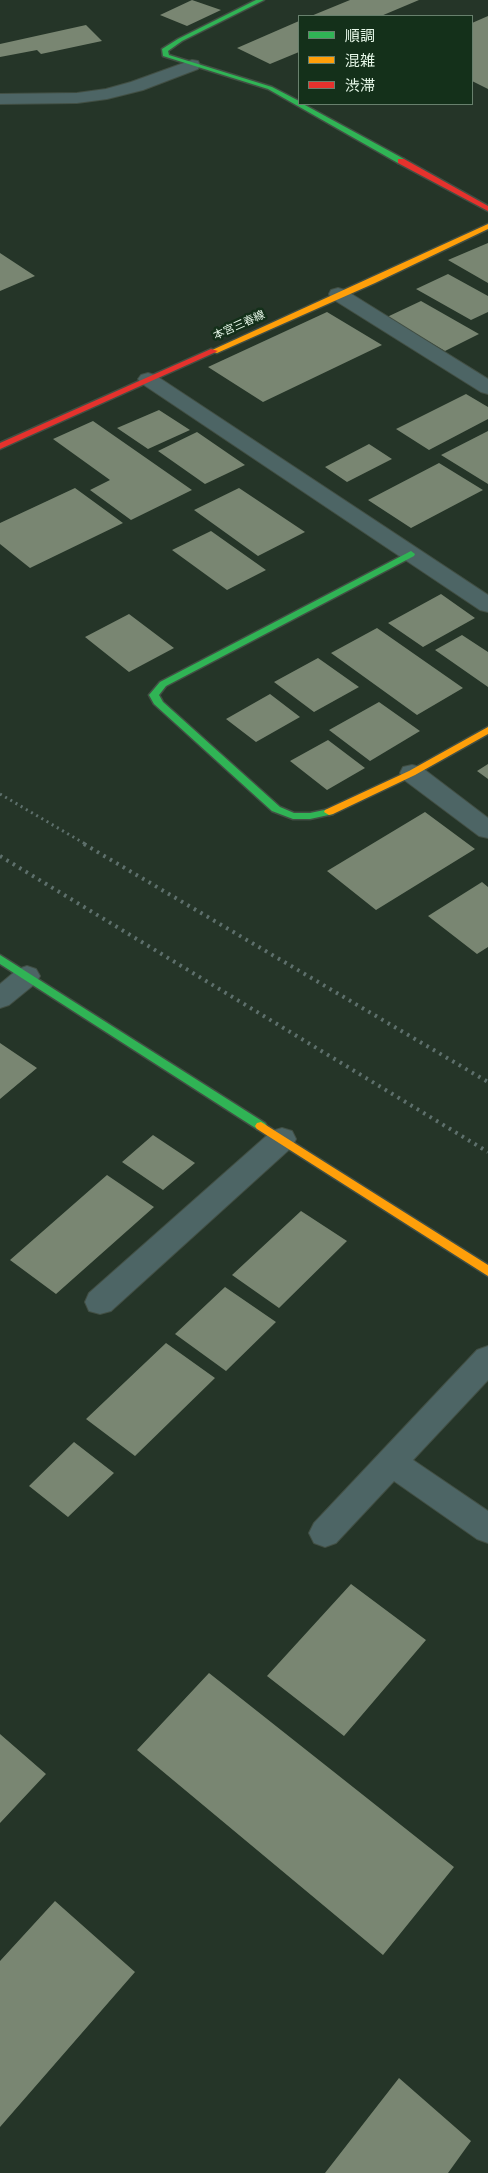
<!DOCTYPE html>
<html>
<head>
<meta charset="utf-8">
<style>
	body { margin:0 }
	#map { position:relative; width:488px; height:2173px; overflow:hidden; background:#253528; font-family:Commissioner,"Noto Sans JP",sans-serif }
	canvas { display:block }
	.legend { position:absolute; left:298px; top:15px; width:175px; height:90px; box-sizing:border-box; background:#14301a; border:1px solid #68806d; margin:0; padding:6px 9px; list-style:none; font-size:15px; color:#e7f8e9 }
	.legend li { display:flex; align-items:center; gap:10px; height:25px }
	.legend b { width:25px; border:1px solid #68806d }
</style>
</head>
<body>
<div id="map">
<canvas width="488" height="2173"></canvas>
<ul class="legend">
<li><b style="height:6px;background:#30b455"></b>順調</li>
<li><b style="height:6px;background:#ff9f0a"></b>混雑</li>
<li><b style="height:6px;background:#e5322d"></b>渋滞</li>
</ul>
</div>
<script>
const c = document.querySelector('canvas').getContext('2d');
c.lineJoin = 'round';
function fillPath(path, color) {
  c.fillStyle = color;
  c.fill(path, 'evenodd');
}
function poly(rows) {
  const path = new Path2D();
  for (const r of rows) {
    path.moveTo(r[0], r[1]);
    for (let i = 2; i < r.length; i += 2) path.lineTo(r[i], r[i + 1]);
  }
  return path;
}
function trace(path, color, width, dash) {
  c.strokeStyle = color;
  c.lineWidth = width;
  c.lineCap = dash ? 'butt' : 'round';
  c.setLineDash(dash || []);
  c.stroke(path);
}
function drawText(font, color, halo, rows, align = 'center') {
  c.font = font + ' Commissioner,"Noto Sans JP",sans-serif';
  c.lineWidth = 5;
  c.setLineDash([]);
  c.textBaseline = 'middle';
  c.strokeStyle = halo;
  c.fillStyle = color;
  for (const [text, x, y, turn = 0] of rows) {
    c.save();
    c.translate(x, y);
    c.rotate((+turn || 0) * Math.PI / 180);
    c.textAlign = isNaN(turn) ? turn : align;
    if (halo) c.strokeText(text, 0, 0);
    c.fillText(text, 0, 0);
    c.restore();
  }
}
const building = poly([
	[192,0,221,10,187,26,160,15],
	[350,0,419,0,381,16,311,16],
	[488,16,488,89,472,81,472,23],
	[299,21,299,52,270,64,237,48],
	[86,25,102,41,41,54,37,50,0,57,0,44],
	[488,243,488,283,448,260],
	[0,253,35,276,0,291],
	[448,274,488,296,488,312,471,320,416,289],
	[421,301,479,334,445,351,387,317],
	[327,312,382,345,263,402,208,367],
	[466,394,488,407,488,419,429,450,396,429],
	[159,410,190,430,148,449,117,428],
	[93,421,192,490,131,520,90,490,110,480,53,439],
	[488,431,488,484,441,455],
	[197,432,245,465,205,484,158,451],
	[369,444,392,459,347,482,325,467],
	[439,463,483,490,411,528,368,500],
	[75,488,123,523,30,568,0,544,0,523],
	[239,488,305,532,258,556,194,510],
	[211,531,266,570,227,590,172,550],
	[441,594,475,618,423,647,388,623],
	[129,614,174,648,129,672,85,637],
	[377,628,463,688,417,715,331,653],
	[462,635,488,652,488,687,435,650],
	[318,658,359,687,314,712,274,682],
	[270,694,300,717,256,742,226,719],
	[379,702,420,731,370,761,329,730],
	[328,740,365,768,327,790,290,761],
	[488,764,488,779,477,771],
	[425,812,475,849,376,910,327,871],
	[482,882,488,887,488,947,477,954,428,916],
	[0,1043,37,1068,0,1099],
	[153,1135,195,1163,163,1190,122,1162],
	[107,1175,154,1207,56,1294,10,1260],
	[301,1211,347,1241,279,1308,232,1275],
	[225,1287,276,1322,226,1371,175,1334],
	[166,1343,215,1378,135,1456,86,1419],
	[74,1442,114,1473,68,1517,29,1486],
	[351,1584,426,1640,344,1736,267,1676],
	[209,1673,454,1867,383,1955,137,1750],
	[0,1734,46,1774,0,1823],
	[55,1901,135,1972,0,2127,0,1961],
	[399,2078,471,2141,448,2173,325,2173]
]);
const street = poly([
	[192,60,198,61,200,65,198,69,143,90,107,99,77,103,0,104,0,94,77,93,106,89,131,82,192,60],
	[338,288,345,290,488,379,488,394,481,392,331,298,329,294,331,290,338,288],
	[148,373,155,375,488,595,488,612,480,610,141,383,138,379,141,375,148,373],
	[412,765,421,767,488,818,488,838,479,836,403,779,400,773,403,767,412,765],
	[27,966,36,969,40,976,36,983,9,1005,0,1008,0,984,18,969,27,966],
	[282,1128,292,1131,296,1139,292,1147,111,1311,100,1314,89,1311,85,1302,89,1293,272,1131,282,1128],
	[488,1346,488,1380,413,1460,488,1511,488,1543,477,1539,394,1481,336,1543,325,1547,314,1543,309,1533,314,1523,477,1350,488,1346]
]);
const fast = poly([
	[256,0,264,0,182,41,168,51,169,55,272,87,299,101,299,104,303,104,404,159,404,163,398,163,268,89,163,56,162,49,178,39,256,0],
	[411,551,415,554,414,556,166,686,159,695,163,702,280,807,294,813,310,813,329,809,334,812,333,814,310,819,293,819,272,811,154,704,149,695,160,682,411,551],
	[0,955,265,1123,267,1126,265,1129,257,1129,0,964,0,955]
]);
const slow = poly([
	[488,224,488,229,375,283,217,353,210,351,488,224],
	[488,727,488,734,415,775,333,814,329,815,324,812,325,810,409,771,488,727],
	[261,1122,488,1265,488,1276,257,1129,255,1126,257,1123,261,1122]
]);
const jam = poly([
	[398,159,404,159,488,206,488,211,398,163,398,159],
	[211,349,218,351,0,449,0,443,211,349]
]);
const railFar1 = poly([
	[0,794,87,845]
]);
const rail = poly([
	[84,844,488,1082],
	[0,856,488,1152]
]);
const farStreetnames = [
	["本宮三春線",239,325,-24]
];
fillPath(building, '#798672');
trace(street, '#424f44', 2);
trace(fast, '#424f44', 3);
trace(slow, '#424f44', 3);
trace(jam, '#424f44', 3);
fillPath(street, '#4d6565');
fillPath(fast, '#30b455');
fillPath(slow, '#ff9f0a');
fillPath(jam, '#e5322d');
trace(railFar1, '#5e706c', 3, [2, 4]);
trace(rail, '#5e706c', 4, [2.5, 5]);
drawText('11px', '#e7f8e9', '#14301a', farStreetnames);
</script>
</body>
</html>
